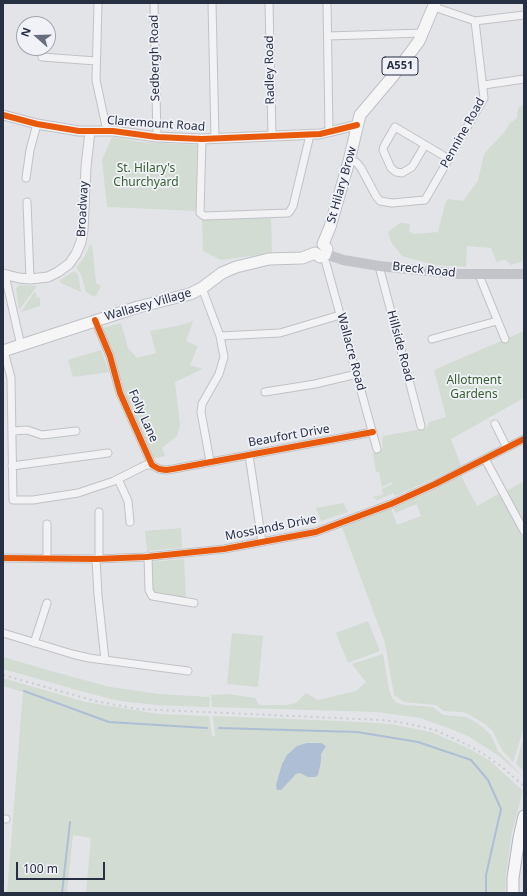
<!DOCTYPE html>
<html>
<head>
<meta charset="utf-8">
<style>
	body { margin:0 }
	#map { position:relative; width:527px; height:896px; overflow:hidden; background:#e2e4e8; font-family:"Noto Sans",sans-serif }
	canvas { display:block }
	.frame { position:absolute; inset:0; border:4px solid #272f43; pointer-events:none }
	.north { position:absolute; left:16px; top:16px; width:40px; height:40px; box-sizing:border-box; background:#f0f2f7; border:1px solid #a0a4af; border-radius:50%; rotate:290deg; font-size:11px; font-weight:700; line-height:16px; text-align:center; color:#272f43 }
	.north::after { content:''; display:block; margin:auto; width:14px; height:18px; background:#686e7d; clip-path:polygon(50% 0,100% 100%,50% 72%,0 100%) }
	.scale { position:absolute; left:16px; top:862px; width:89px; height:18px; box-sizing:border-box; border:2px solid #272f43; border-top:0; padding-left:5px; font-size:12px; line-height:14px; white-space:nowrap; color:#272f43; -webkit-text-stroke:3px #f0f2f7; paint-order:stroke }
</style>
</head>
<body>
<div id="map">
<canvas width="527" height="896"></canvas>
<div class="frame"></div>
<div class="north">N</div>
<div class="scale">100 m</div>
</div>
<script>
const c = document.querySelector('canvas').getContext('2d');
c.lineJoin = 'round';
function fillPath(path, color) {
  c.fillStyle = color;
  c.fill(path, 'evenodd');
}
function poly(rows) {
  const path = new Path2D();
  for (const r of rows) {
    path.moveTo(r[0], r[1]);
    for (let i = 2; i < r.length; i += 2) path.lineTo(r[i], r[i + 1]);
  }
  return path;
}
function trace(path, color, width, dash) {
  c.strokeStyle = color;
  c.lineWidth = width;
  c.lineCap = dash ? 'butt' : 'round';
  c.setLineDash(dash || []);
  c.stroke(path);
}
function drawText(font, color, halo, rows, align = 'center') {
  c.font = font + ' "Noto Sans",sans-serif';
  c.lineWidth = 3.5;
  c.setLineDash([]);
  c.textBaseline = 'middle';
  c.strokeStyle = halo;
  c.fillStyle = color;
  for (const [text, x, y, turn = 0] of rows) {
    c.save();
    c.translate(x, y);
    c.rotate((+turn || 0) * Math.PI / 180);
    c.textAlign = isNaN(turn) ? turn : align;
    if (halo) c.strokeText(text, 0, 0);
    c.fillText(text, 0, 0);
    c.restore();
  }
}
const green = poly([
	[524,104,524,261,511,265,506,260,501,260,497,263,491,248,467,246,466,267,434,265,402,256,391,242,388,232,400,223,410,224,409,231,413,234,438,232,445,204,448,199,463,201,478,181,484,154,506,130,510,123,517,118,518,108],
	[112,137,142,142,197,145,196,211,107,207,102,160],
	[271,218,272,253,221,260,203,251,202,219],
	[90,245,92,245,96,283,101,286,95,297,86,292,81,274,76,268,85,256],
	[74,271,78,274,81,292,61,283,60,280],
	[20,285,37,286,19,310,16,288],
	[35,291,37,298,40,297,40,306,21,312],
	[193,321,186,341,198,346,190,365,203,369,175,382,180,425,177,436,162,448,165,456,153,459,122,386,103,328,121,323,128,348,137,358,156,353,150,331,177,326],
	[524,331,524,398,451,439,461,466,395,496,394,493,377,500,373,497,383,495,382,489,392,484,392,482,382,487,379,472,376,472,373,454,383,448,382,443,383,436,427,428,429,422,446,417,434,370],
	[101,350,109,372,73,377,68,360],
	[461,476,477,506,500,493,524,536,524,728,513,762,502,750,492,730,485,724,468,714,463,712,444,711,436,705,404,702,394,695,385,643,342,527,391,508,397,525,421,516,417,504,395,513,393,507],
	[524,481,524,526,505,492],
	[343,503,348,512,321,521,316,508],
	[181,528,182,548,147,551,145,531],
	[184,559,186,599,153,593,150,562],
	[368,621,380,651,348,663,336,633],
	[232,633,263,636,258,687,227,684],
	[383,654,389,689,392,698,397,703,405,705,433,707,443,715,467,717,477,723,487,731,491,735,498,751,523,777,499,756,468,736,451,729,420,718,376,712,212,707,211,695,227,694,255,698,259,705,287,705,296,703,306,693,318,700,356,691,366,682,352,664],
	[3,657,44,669,110,687,159,694,210,697,209,707,156,705,120,701,88,693,3,669],
	[3,678,86,702,158,714,209,716,212,736,215,736,213,716,341,721,391,724,431,732,468,748,489,760,523,791,512,832,506,875,505,893,86,893,91,838,73,835,67,893,7,893,23,692,3,686],
	[524,736,524,771,516,764]
]);
const water = poly([
	[307,743,321,743,326,746,321,754,321,761,318,775,315,777,308,777,300,773,296,774,281,790,277,790,276,785,282,764,287,755,297,746]
]);
const stream = poly([
	[24,691,109,722,207,728],
	[219,728,357,732,418,742,471,760,488,780,501,809,486,875,486,893],
	[62,893,70,822]
]);
const minor = poly([
	[98,3,96,80,107,131],
	[154,3,157,137],
	[212,3,215,138],
	[269,3,272,136],
	[327,3,329,132],
	[434,7,475,21,524,15],
	[328,36,423,33],
	[42,57,96,61],
	[484,85,524,79],
	[202,139,200,213,204,216,288,213,290,211,293,206,310,135],
	[425,145,412,167,402,173,396,172,391,168,383,150,384,146,395,127,449,159],
	[349,161,356,162,361,168,376,196,380,201,392,203,425,200,484,98,475,21],
	[26,178,30,150,37,124],
	[27,202,30,279],
	[324,256,377,449],
	[379,266,421,426],
	[5,275,21,346],
	[479,275,505,339],
	[202,288,220,336,224,357,219,374,202,404,201,412,210,461],
	[95,320,110,356,120,393,152,465,159,469,166,470,173,469,373,432],
	[220,336,280,333,340,315],
	[432,339,497,321],
	[4,351,11,378,13,500,33,500,78,493,114,481,146,465,152,465],
	[265,392,315,384,357,374],
	[495,424,507,448],
	[13,431,27,430,42,435,76,431],
	[249,455,262,542],
	[485,459,524,531],
	[12,466,108,453],
	[118,479,128,501,130,522],
	[99,512,99,559],
	[148,556,149,590,152,596,194,603],
	[3,558,96,559,146,557,224,549,316,532,391,504,435,484,524,439],
	[47,559,47,524],
	[96,559,98,595,105,660],
	[3,633,72,654,89,658,188,671],
	[34,643,47,603],
	[3,819,6,819]
]);
const tertiary = poly([
	[3,115,37,124,79,131,113,131,157,137,202,139,320,134,357,125],
	[3,274,19,278,30,279,48,277,58,272,69,264,76,254,81,242,83,230,86,167,90,131]
]);
const secondary = poly([
	[326,254,343,260,379,266,459,274,524,274]
]);
const primary = poly([
	[323,244,330,227,349,161,360,115,393,76,419,41,435,3],
	[315,253,320,257,325,255,327,249,323,244],
	[3,351,138,307,190,294,202,288,222,273,236,267,269,259,302,258,315,253]
]);
const trunk = poly([
	[513,893,513,878,519,838,524,816]
]);
const rail = poly([
	[3,675,95,701,138,709,382,720,405,723,435,730,468,745,485,755,502,767,524,786]
]);
const cycleway = poly([
	[3,115,37,124,79,131,113,131,157,137,202,139,320,134,357,125],
	[95,320,110,356,120,393,152,465,159,469,166,470,173,469,373,432],
	[3,558,96,559,146,557,224,549,316,532,391,504,435,484,524,439]
]);
const shields = [
	[400,66,36]
];
const shieldNames = [
	["A551",400,66]
];
const streetNames = [
	["Sedbergh Road",155,58,-91],
	["Radley Road",270,70,-91],
	["Claremount Road",156,124,4],
	["Pennine Road",463,133,-61],
	["St Hilary Brow",342,185,-74],
	["Broadway",83,209,-87],
	["Breck Road",424,270,6],
	["Wallasey Village",148,305,-16],
	["Hillside Road",400,346,75],
	["Wallacre Road",351,352,75],
	["Folly Lane",143,416,66],
	["Beaufort Drive",289,436,-10],
	["Mosslands Drive",271,528,-11]
];
const parkNames = [
	["St. Hilary's",146,169],
	["Churchyard",146,183],
	["Allotment",474,381],
	["Gardens",474,395]
];
fillPath(green, '#d2dcd2');
fillPath(water, '#aebed5');
trace(stream, '#aebed5', 2);
trace(minor, '#c0c2c6', 9);
trace(tertiary, '#c0c2c6', 11);
trace(primary, '#bec1c6', 13);
trace(trunk, '#b4b7bd', 13);
trace(minor, '#f2f2f4', 7);
trace(tertiary, '#f2f2f4', 9);
trace(secondary, '#c3c4ca', 10);
trace(primary, '#f6f6f7', 11);
trace(trunk, '#f6f6f7', 11);
trace(rail, '#cbcccf', 2, [2, 4]);
trace(cycleway, '#e8590c', 6);
for (const [x, y, w] of shields) {
  const box = new Path2D();
  box.roundRect(x - w / 2, y - 9, w, 18, 3);
  c.fillStyle = '#f0f2f7';
  c.fill(box);
  trace(box, '#272f43', 1);
}
drawText('bold 11px', '#272f43', null, shieldNames);
drawText('12px', '#272f43', '#f0f2f7', streetNames);
drawText('12px', '#386033', '#f0f2f7', parkNames);
</script>
</body>
</html>
